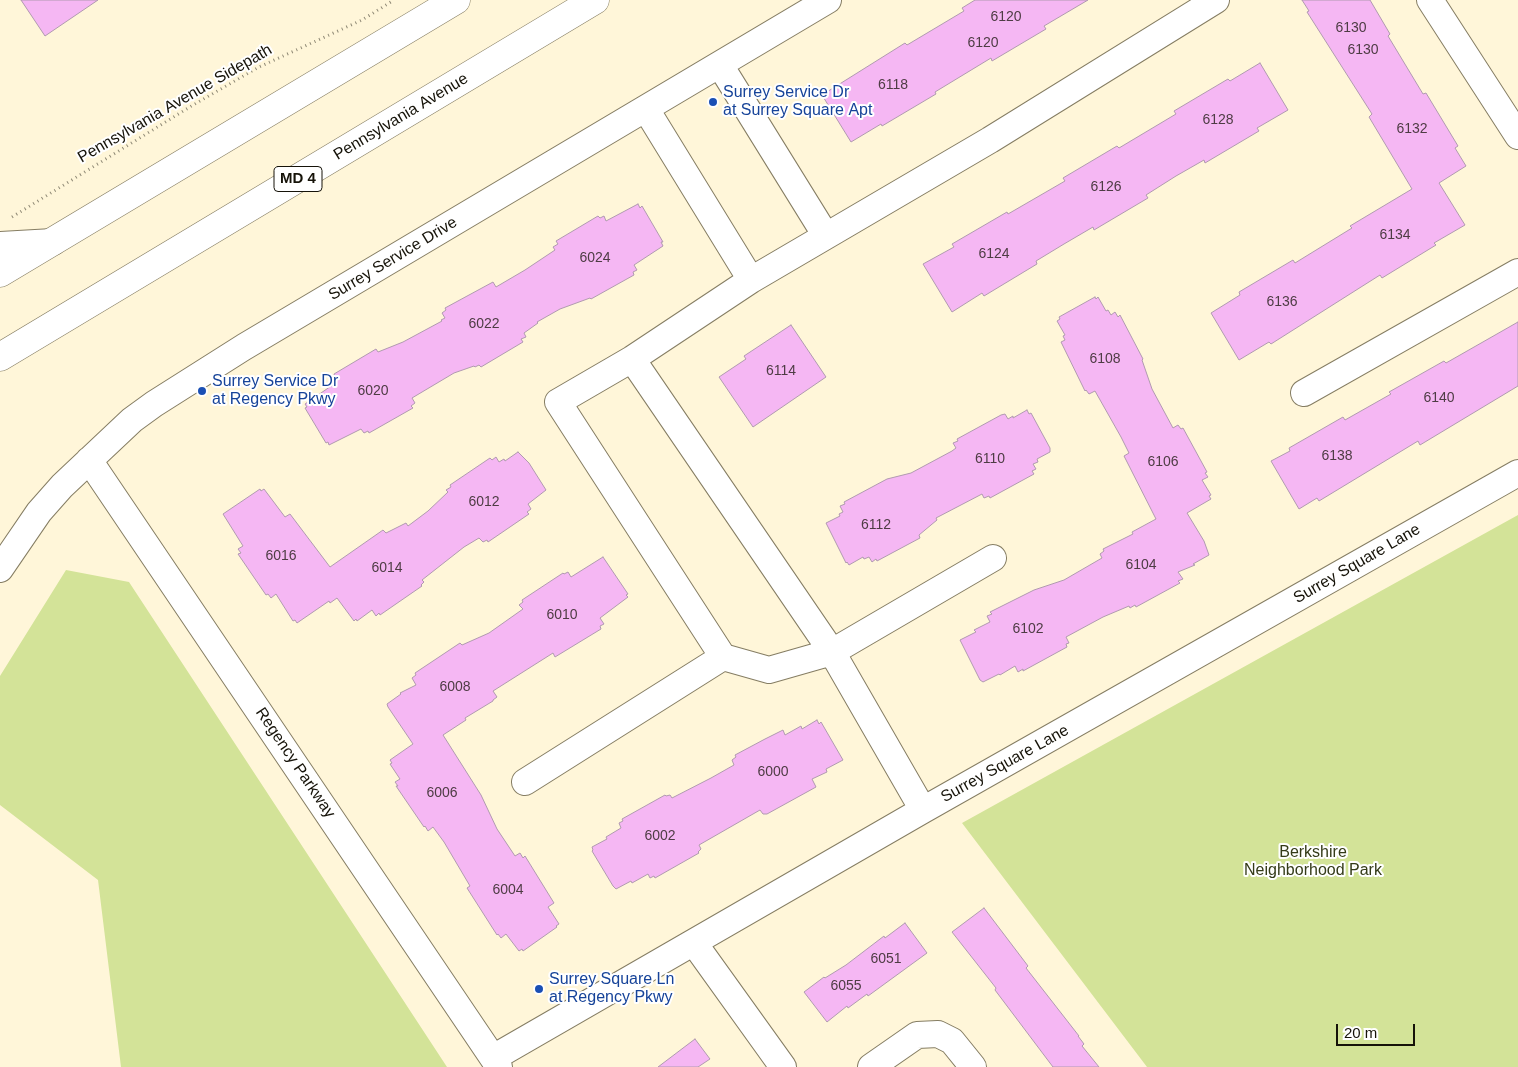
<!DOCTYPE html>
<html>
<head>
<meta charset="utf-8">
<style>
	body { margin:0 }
	#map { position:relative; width:1518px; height:1067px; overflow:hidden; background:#fff6d9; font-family:Helvetica,sans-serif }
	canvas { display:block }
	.scale { position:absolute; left:1336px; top:1024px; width:79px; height:22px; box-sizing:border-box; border:2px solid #161309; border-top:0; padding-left:6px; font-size:15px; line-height:18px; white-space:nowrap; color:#161309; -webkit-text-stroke:4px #fff; paint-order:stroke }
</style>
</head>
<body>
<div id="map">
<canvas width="1518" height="1067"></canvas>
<div class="scale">20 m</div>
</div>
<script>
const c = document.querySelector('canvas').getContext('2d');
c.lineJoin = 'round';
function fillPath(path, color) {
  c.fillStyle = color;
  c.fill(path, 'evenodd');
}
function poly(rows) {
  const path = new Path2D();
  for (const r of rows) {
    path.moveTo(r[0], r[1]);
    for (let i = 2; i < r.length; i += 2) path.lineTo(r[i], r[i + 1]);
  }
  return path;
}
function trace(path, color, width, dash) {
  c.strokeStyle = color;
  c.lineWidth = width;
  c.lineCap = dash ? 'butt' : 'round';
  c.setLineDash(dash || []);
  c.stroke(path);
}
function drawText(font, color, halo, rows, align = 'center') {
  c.font = font + ' Helvetica,sans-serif';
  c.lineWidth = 4;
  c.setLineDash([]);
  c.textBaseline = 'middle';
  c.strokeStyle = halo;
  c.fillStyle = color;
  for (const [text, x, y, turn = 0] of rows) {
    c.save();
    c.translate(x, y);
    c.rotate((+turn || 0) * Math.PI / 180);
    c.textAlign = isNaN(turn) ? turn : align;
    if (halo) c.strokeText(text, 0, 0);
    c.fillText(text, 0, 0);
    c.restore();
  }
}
const green = poly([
	[1518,515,1518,1067,1147,1067,962,823],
	[66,570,129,582,447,1067,121,1067,98,880,0,805,0,676]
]);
const building = poly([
	[21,0,98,0,45,36,21,0],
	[975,0,1088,0,1044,26,1046,29,992,61,991,58,935,92,936,94,882,126,881,124,851,142,822,95,905,43,907,45,964,11,962,8,975,0],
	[1302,0,1370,0,1390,34,1388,36,1423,94,1426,93,1458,146,1455,148,1466,166,1439,183,1465,225,1434,243,1436,245,1382,278,1380,275,1271,344,1269,342,1239,360,1211,313,1240,295,1239,292,1293,260,1295,263,1352,228,1350,226,1412,189,1369,117,1372,114,1307,12,1309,11,1302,0],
	[1260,63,1288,110,1257,128,1259,131,1205,163,1204,160,1176,176,1146,195,1148,198,1094,230,1093,227,1064,244,1036,261,1037,264,984,296,982,293,952,312,923,264,954,247,952,244,1007,212,1008,214,1065,181,1063,178,1117,146,1119,148,1176,114,1174,111,1228,79,1230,81,1260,63],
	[638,204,640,208,642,206,663,242,661,242,663,246,634,265,637,270,633,272,634,275,591,299,590,298,560,309,537,322,538,323,524,333,526,337,521,339,523,342,481,367,479,365,475,367,474,366,454,373,412,398,415,403,411,406,413,408,369,433,368,431,364,433,361,429,329,445,328,442,326,443,305,408,307,407,305,404,334,384,331,380,335,377,334,374,376,349,378,352,403,342,442,321,441,320,445,318,442,313,446,310,445,308,493,282,496,287,525,270,555,250,553,247,558,244,556,241,598,216,600,218,604,216,606,221,638,204],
	[1095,297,1096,299,1098,297,1106,311,1108,310,1111,315,1115,312,1118,317,1120,315,1143,359,1142,360,1152,389,1173,428,1178,425,1181,429,1183,428,1207,472,1205,473,1208,477,1202,480,1211,495,1209,496,1211,499,1187,513,1204,541,1209,555,1193,564,1195,565,1178,572,1183,579,1178,581,1180,583,1136,607,1135,605,1130,608,1129,606,1103,617,1066,637,1069,643,1066,644,1067,647,1023,671,1023,669,1018,672,1015,666,1000,675,999,674,983,682,980,680,960,640,976,632,974,630,990,622,987,616,992,614,990,612,1034,590,1064,580,1102,558,1100,554,1104,551,1103,549,1133,534,1132,532,1156,519,1124,456,1129,453,1121,437,1095,391,1089,394,1086,390,1085,391,1061,342,1065,340,1063,336,1065,335,1057,321,1060,319,1059,317,1095,297],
	[1518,322,1518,386,1420,445,1418,441,1319,501,1317,498,1299,509,1271,461,1290,451,1289,448,1343,417,1345,420,1391,394,1389,392,1444,361,1446,363,1518,322],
	[791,325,826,377,753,427,719,377,746,359,744,356,791,325],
	[1027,410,1029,414,1031,413,1050,448,1050,452,1037,459,1038,462,1033,464,1036,469,1032,471,1034,474,990,498,989,496,984,498,982,494,936,518,937,520,919,535,920,538,877,561,876,559,872,562,869,557,864,559,863,557,849,565,847,562,846,563,826,523,840,516,839,514,843,512,840,506,845,504,844,502,887,479,911,473,952,451,956,448,953,443,958,441,957,439,1001,415,1005,414,1008,419,1013,416,1013,418,1027,410],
	[518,452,529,463,546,490,528,504,531,509,527,512,529,514,488,542,487,540,483,542,479,538,464,547,422,580,424,582,421,585,422,586,380,615,379,613,376,616,372,610,357,621,356,619,354,621,337,598,330,603,329,601,297,623,295,620,293,621,276,594,271,598,268,594,266,595,238,554,241,553,238,549,243,546,223,514,260,489,261,491,264,489,285,517,290,514,330,567,383,530,386,533,406,523,408,526,428,511,448,492,446,490,451,487,450,485,490,458,492,460,496,457,499,462,504,459,505,461,518,452],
	[603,557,628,594,626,595,628,597,600,618,604,624,600,626,601,629,555,657,553,653,493,691,497,697,493,700,493,701,465,718,466,720,443,735,481,795,497,829,515,856,520,853,523,858,525,856,554,903,548,907,559,924,556,926,557,927,523,951,522,949,519,951,506,934,501,938,498,934,497,935,467,888,470,886,444,842,433,827,428,831,425,826,424,827,396,786,398,786,395,782,400,779,390,764,392,763,390,760,413,744,388,707,387,704,401,694,400,693,416,685,412,678,416,675,415,673,460,643,462,645,489,633,523,609,519,605,523,602,522,600,563,573,564,574,568,572,571,577,603,557],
	[817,720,819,724,821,722,843,760,826,769,827,772,812,779,816,787,767,814,763,814,760,810,699,845,701,849,698,852,699,853,655,878,654,876,650,878,648,874,632,883,631,881,616,889,613,886,592,851,593,850,592,847,607,839,606,837,621,828,619,823,623,821,622,819,665,795,666,796,670,795,672,798,711,778,734,765,732,760,736,757,735,755,765,739,783,730,785,735,801,726,802,729,817,720],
	[984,908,1028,966,1026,968,1079,1036,1078,1036,1084,1044,1082,1046,1099,1067,1053,1067,995,990,996,988,952,932,984,908],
	[905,923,927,953,868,996,867,994,848,1008,847,1006,827,1022,804,992,824,977,825,978,846,965,884,936,885,938,905,923],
	[695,1039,710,1059,698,1067,658,1067,695,1039]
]);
const path = poly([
	[12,217,193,105,259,67,362,20,394,0]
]);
const minor = poly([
	[1430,0,1518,136],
	[720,65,826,236],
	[646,109,751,280],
	[0,245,53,242],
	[632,359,832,652,923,810],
	[1304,393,1518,272],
	[89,460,499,1067],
	[0,569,39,512,62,486,132,420,154,404,244,347,828,0],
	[723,657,558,402,632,359,751,280,990,140,1216,0],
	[525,782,723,657,769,670,832,652,993,558],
	[694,943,783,1067],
	[493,1058,923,810,1518,473],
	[871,1067,917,1035,938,1034,952,1041,973,1067]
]);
const highway = poly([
	[0,273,456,0],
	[0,357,595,0]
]);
const markers = [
	[713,102,5,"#1a4fb4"],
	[202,391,5,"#1a4fb4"],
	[539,989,5,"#1a4fb4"]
];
const numberNames = [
	["6120",1006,17],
	["6130",1351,28],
	["6120",983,43],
	["6130",1363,50],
	["6118",893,85],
	["6128",1218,120],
	["6132",1412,129],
	["6126",1106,187],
	["6134",1395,235],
	["6124",994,254],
	["6024",595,258],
	["6136",1282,302],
	["6022",484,324],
	["6108",1105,359],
	["6114",781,371],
	["6020",373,391],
	["6140",1439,398],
	["6138",1337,456],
	["6110",990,459],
	["6106",1163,462],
	["6012",484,502],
	["6112",876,525],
	["6016",281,556],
	["6104",1141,565],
	["6014",387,568],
	["6010",562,615],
	["6102",1028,629],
	["6008",455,687],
	["6000",773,772],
	["6006",442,793],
	["6002",660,836],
	["6004",508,890],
	["6051",886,959],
	["6055",846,986]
];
const shields = [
	[298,179,48]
];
const shieldNames = [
	["MD 4",298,179]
];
const transitNames = [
	["Surrey Service Dr",723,93],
	["at Surrey Square Apt",723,111],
	["Surrey Service Dr",212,382],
	["at Regency Pkwy",212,400],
	["Surrey Square Ln",549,980],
	["at Regency Pkwy",549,998]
];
const streetNames = [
	["Pennsylvania Avenue Sidepath",175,104,-30],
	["Pennsylvania Avenue",401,117,-31],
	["Surrey Service Drive",393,259,-31],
	["Surrey Square Lane",1357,564,-30],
	["Regency Parkway",295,763,56],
	["Surrey Square Lane",1005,764,-29]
];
const parkNames = [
	["Berkshire",1313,853],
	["Neighborhood Park",1313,871]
];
fillPath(green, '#d3e398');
fillPath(building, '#f5b7f3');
trace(building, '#b09aaf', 1);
trace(minor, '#857d63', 28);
trace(highway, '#857d63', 29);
trace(path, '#8f8975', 3, [1, 4]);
trace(minor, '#fff', 26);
trace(highway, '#fff', 28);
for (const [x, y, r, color] of markers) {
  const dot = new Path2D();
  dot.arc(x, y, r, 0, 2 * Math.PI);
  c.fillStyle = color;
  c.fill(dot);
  trace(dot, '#fff', 2);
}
drawText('14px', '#4e3c44', null, numberNames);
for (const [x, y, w] of shields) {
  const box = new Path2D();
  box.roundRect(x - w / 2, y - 12.5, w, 25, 4);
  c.fillStyle = '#fff';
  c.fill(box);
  trace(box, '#161309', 1);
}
drawText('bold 15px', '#161309', null, shieldNames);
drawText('16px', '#164399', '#fff', transitNames, 'left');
drawText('16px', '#161309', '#fff', streetNames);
drawText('16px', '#343b18', '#fff', parkNames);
</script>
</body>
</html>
